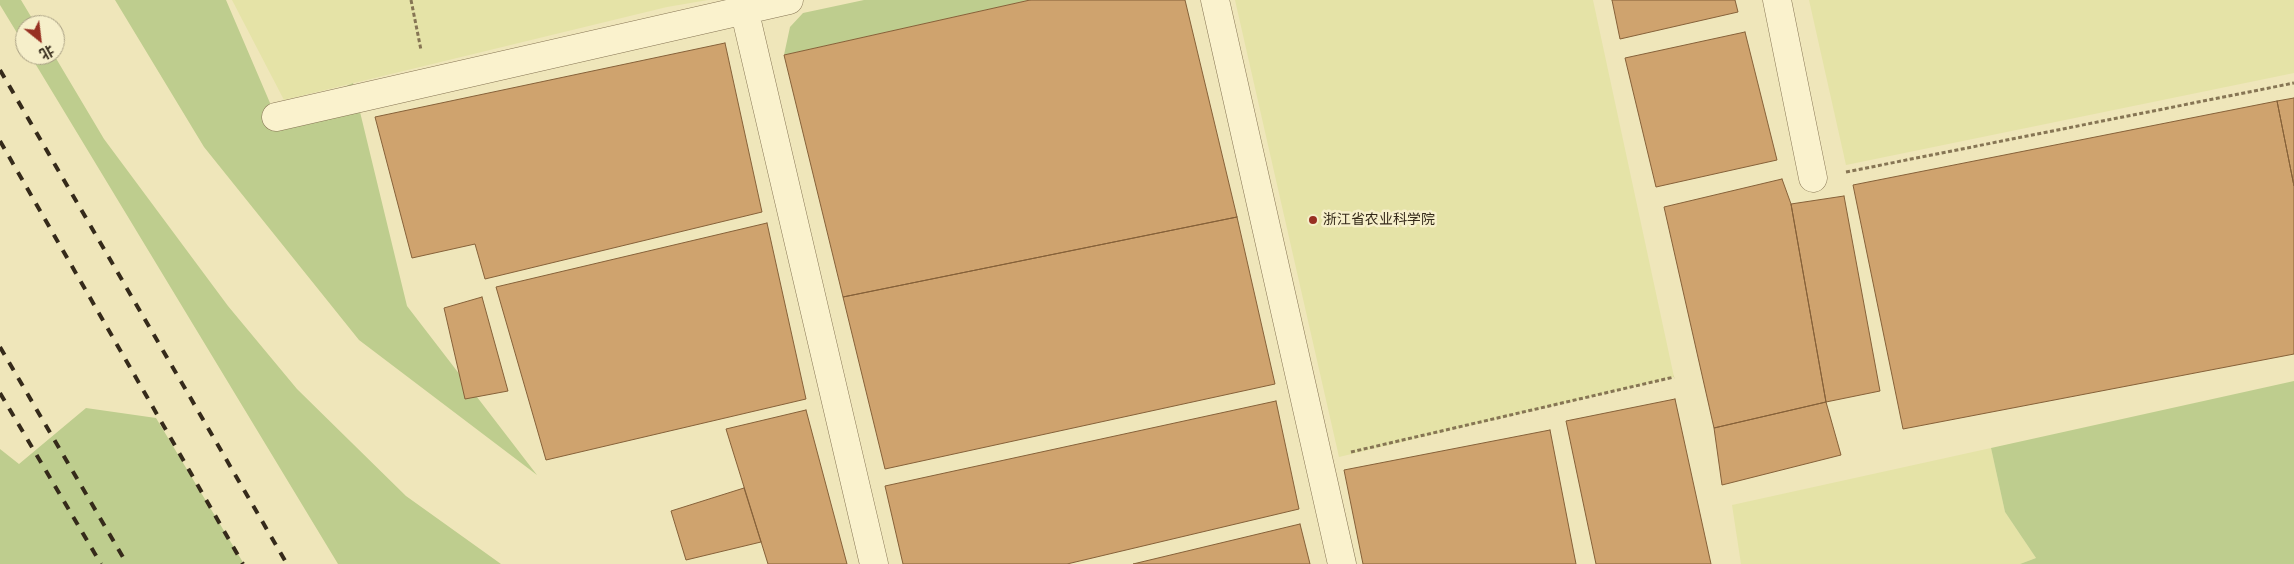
<!DOCTYPE html>
<html>
<head>
<meta charset="utf-8">
<style>
	body { margin:0 }
	#map { position:relative; width:2294px; height:564px; overflow:hidden; background:#efe6ba; font-family:"Libre Baskerville","Noto Sans SC",serif }
	canvas { display:block }
	.north { position:absolute; left:15px; top:15px; width:50px; height:50px; box-sizing:border-box; background:#f6efca; border:1px solid #a9a084; border-radius:50%; rotate:151deg; font-size:14px; font-weight:700; line-height:20px; text-align:center; color:#352a1a }
	.north::after { content:''; display:block; margin:auto; width:18px; height:22px; background:#983022; clip-path:polygon(50% 0,100% 100%,50% 72%,0 100%) }
</style>
</head>
<body>
<div id="map">
<canvas width="2294" height="564"></canvas>
<div class="north">北</div>
</div>
<script>
const c = document.querySelector('canvas').getContext('2d');
c.lineJoin = 'round';
function fillPath(path, color) {
  c.fillStyle = color;
  c.fill(path, 'evenodd');
}
function poly(rows) {
  const path = new Path2D();
  for (const r of rows) {
    path.moveTo(r[0], r[1]);
    for (let i = 2; i < r.length; i += 2) path.lineTo(r[i], r[i + 1]);
  }
  return path;
}
function trace(path, color, width, dash) {
  c.strokeStyle = color;
  c.lineWidth = width;
  c.lineCap = dash ? 'butt' : 'round';
  c.setLineDash(dash || []);
  c.stroke(path);
}
function drawText(font, color, halo, rows, align = 'center') {
  c.font = font + ' "Libre Baskerville","Noto Sans SC",serif';
  c.lineWidth = 5;
  c.setLineDash([]);
  c.textBaseline = 'middle';
  c.strokeStyle = halo;
  c.fillStyle = color;
  for (const [text, x, y, turn = 0] of rows) {
    c.save();
    c.translate(x, y);
    c.rotate((+turn || 0) * Math.PI / 180);
    c.textAlign = isNaN(turn) ? turn : align;
    if (halo) c.strokeText(text, 0, 0);
    c.fillText(text, 0, 0);
    c.restore();
  }
}
const farmland = poly([
	[232,0,708,0,667,7,284,100],
	[1235,0,1593,0,1674,377,1339,457],
	[1809,0,2294,0,2294,73,1846,165],
	[1991,448,2005,512,2036,558,2020,564,1741,564,1732,505]
]);
const green = poly([
	[0,0,21,0,36,25,25,25,25,46,0,5],
	[115,0,226,0,276,117,353,83,407,306,537,475,359,340,204,147],
	[864,0,1030,0,784,55,790,27,803,13],
	[30,55,54,55,104,139,228,306,297,389,406,496,501,564,338,564],
	[2294,381,2294,564,2020,564,2036,558,2005,512,1991,448],
	[86,408,156,418,244,564,0,564,0,449,19,464]
]);
const building = poly([
	[1030,0,1185,0,1237,217,843,297,784,55,1030,0],
	[1612,0,1735,0,1738,12,1620,39,1612,0],
	[1745,32,1777,160,1656,187,1625,58,1745,32],
	[725,43,762,212,485,279,475,244,412,258,375,117,725,43],
	[2294,98,2294,186,2277,101,2294,98],
	[2277,101,2294,186,2294,354,1903,429,1853,185,2277,101],
	[1782,179,1791,204,1826,402,1714,428,1664,207,1782,179],
	[1844,196,1880,391,1826,402,1791,204,1844,196],
	[1237,217,1275,384,885,469,843,297,1237,217],
	[767,223,806,399,546,460,496,287,767,223],
	[482,297,508,391,465,399,444,308,482,297],
	[1675,399,1711,564,1596,564,1566,421,1675,399],
	[1276,401,1299,509,1067,564,903,564,885,486,1276,401],
	[1826,402,1841,455,1722,485,1714,428,1826,402],
	[806,410,847,564,768,564,726,429,806,410],
	[1550,430,1576,564,1363,564,1344,470,1550,430],
	[744,488,761,542,686,560,671,511,744,488],
	[1300,524,1310,564,1133,564,1300,524]
]);
const path = poly([
	[411,0,421,50],
	[1846,172,2294,83],
	[1351,452,1674,377]
]);
const minor = poly([
	[742,0,874,564],
	[1215,0,1342,564],
	[1777,0,1813,178],
	[276,117,789,0]
]);
const rail = poly([
	[0,70,287,564],
	[0,141,243,564],
	[0,347,127,564],
	[0,393,101,564]
]);
const markers = [
	[1313,220,5,"#983022"]
];
const poiNames = [
	["浙江省农业科学院",1323,220]
];
fillPath(farmland, '#e5e3a7');
fillPath(green, '#becd8e');
fillPath(building, '#cfa36e');
trace(building, '#866139', 1);
trace(minor, '#867554', 29);
trace(path, '#867554', 3, [4, 2.5]);
trace(minor, '#faf2cd', 28);
trace(rail, '#352a1a', 4, [9, 9]);
for (const [x, y, r, color] of markers) {
  const dot = new Path2D();
  dot.arc(x, y, r, 0, 2 * Math.PI);
  c.fillStyle = color;
  c.fill(dot);
  trace(dot, '#f6efca', 2);
}
drawText('14px', '#352a1a', '#f6efca', poiNames, 'left');
</script>
</body>
</html>
